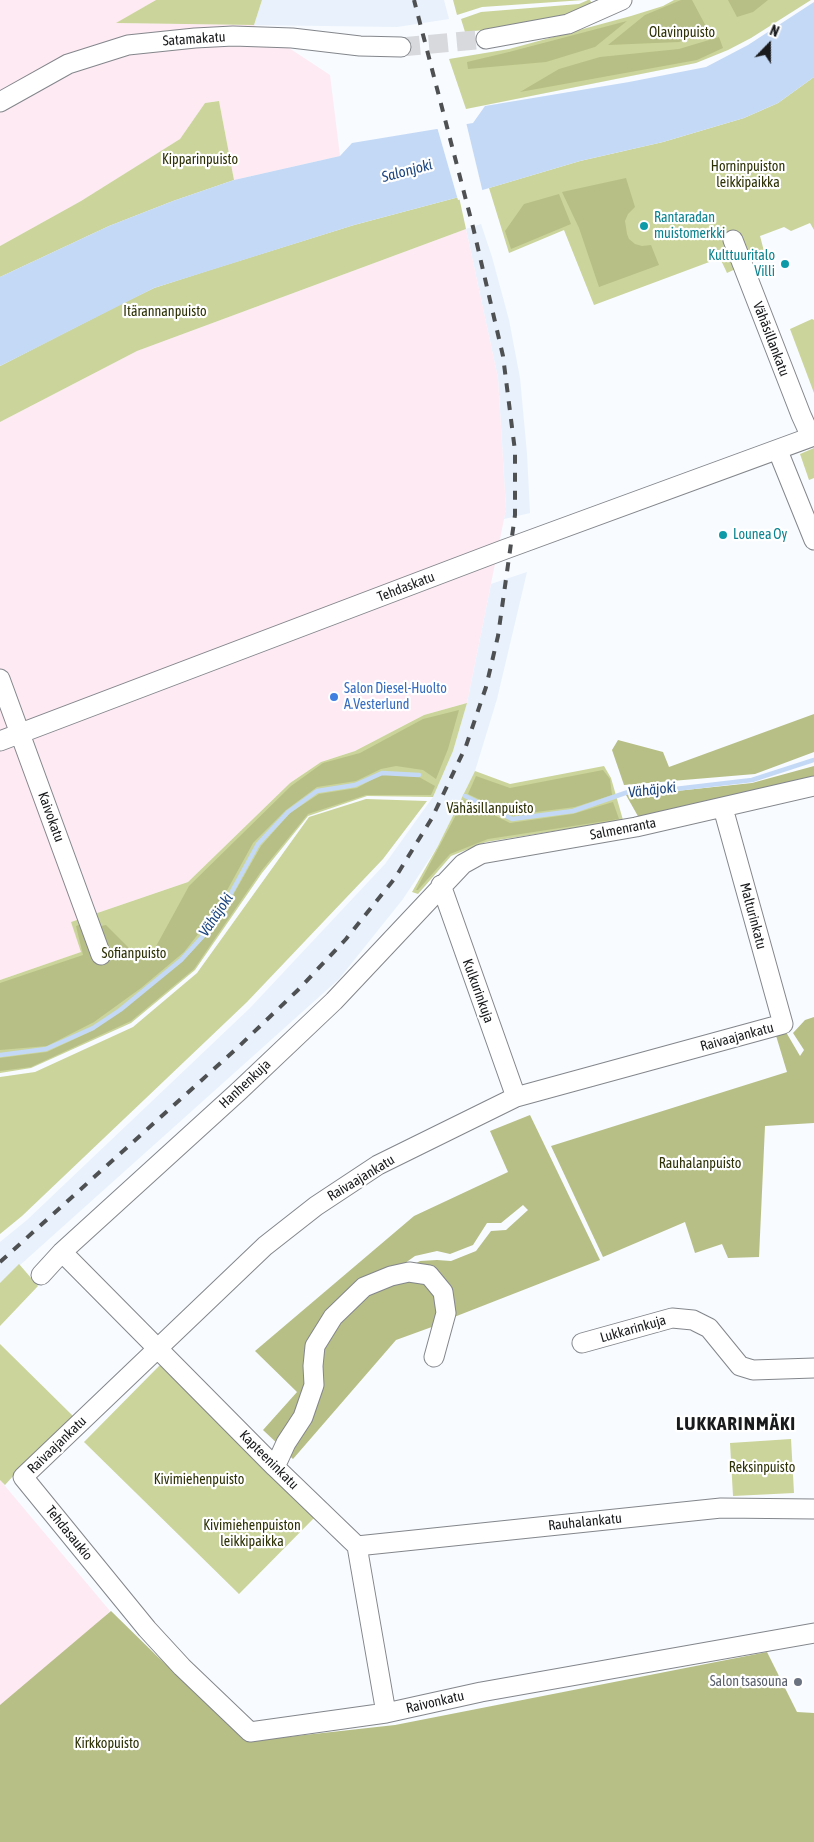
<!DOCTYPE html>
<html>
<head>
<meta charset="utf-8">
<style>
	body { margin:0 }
	#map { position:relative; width:814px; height:1842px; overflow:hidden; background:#f8fbff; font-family:"Asap Condensed",sans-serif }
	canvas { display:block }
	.north { position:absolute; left:744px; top:20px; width:50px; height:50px; -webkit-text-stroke:4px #fff; paint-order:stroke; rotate:22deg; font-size:14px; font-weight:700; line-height:20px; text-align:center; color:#191a1c }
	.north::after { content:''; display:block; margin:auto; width:18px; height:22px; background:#191a1c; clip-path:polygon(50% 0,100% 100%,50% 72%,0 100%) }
</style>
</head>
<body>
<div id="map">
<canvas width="814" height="1842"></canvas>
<div class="north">N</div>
</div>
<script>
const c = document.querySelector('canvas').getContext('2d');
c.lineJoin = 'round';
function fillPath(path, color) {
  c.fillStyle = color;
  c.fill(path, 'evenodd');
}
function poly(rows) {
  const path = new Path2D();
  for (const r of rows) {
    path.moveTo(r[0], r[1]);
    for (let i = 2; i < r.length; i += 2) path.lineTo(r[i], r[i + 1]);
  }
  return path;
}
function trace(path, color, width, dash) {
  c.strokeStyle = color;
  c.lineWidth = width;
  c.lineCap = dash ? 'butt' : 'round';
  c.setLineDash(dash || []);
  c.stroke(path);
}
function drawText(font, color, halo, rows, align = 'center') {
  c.font = font + ' "Asap Condensed",sans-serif';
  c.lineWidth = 4.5;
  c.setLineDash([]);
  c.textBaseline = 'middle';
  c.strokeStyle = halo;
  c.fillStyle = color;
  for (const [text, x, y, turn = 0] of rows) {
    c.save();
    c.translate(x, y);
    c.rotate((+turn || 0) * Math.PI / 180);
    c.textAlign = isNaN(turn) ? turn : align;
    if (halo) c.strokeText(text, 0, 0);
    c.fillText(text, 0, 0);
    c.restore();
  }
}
const built = poly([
	[262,0,444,0,449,19,397,27,254,25],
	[481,224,492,257,509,320,520,378,527,454,530,513,504,519,506,508,498,378,466,229],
	[527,572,497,699,475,771,438,846,403,899,339,979,0,1283,0,1242,27,1220,250,1008,385,864,433,797,453,751,467,703,491,584]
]);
const industrial = poly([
	[0,0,156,0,117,23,254,25,330,75,340,156,234,180,219,101,205,103,180,139,81,201,0,246],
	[466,229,498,378,506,509,467,703,424,715,355,751,321,762,290,783,188,882,71,922,82,952,0,980,0,422,137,351],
	[0,1480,110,1611,89,1633,0,1708]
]);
const green = poly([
	[156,0,262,0,254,25,116,23],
	[453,0,584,0,482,7,457,15],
	[588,0,590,0,592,4,572,16,512,27,465,32,461,19,481,12,579,4],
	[674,0,811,0,751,38,728,50,696,63,466,109,449,59,509,49,631,16,663,6],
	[814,77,814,230,810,223,791,231,784,227,760,236,765,255,727,273,720,258,594,305,564,230,509,253,489,188,580,161,663,142,744,118,778,103],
	[219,101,234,180,173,201,109,226,0,277,0,246,81,201,180,139,205,103],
	[459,197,466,229,137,351,0,422,0,366,123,303,154,288,213,269,354,225],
	[812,319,814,320,814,393,790,329],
	[814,448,814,478,809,480,800,454],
	[467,703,453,751,433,797,367,796,308,816,262,873,195,970,131,1023,31,1068,0,1073,0,980,81,952,71,922,188,882,290,783,321,762,355,751,424,715],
	[604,766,611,778,623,820,486,842,451,856,418,894,412,892,438,846,475,771,510,784],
	[366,799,427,801,383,859,247,1002,22,1216,0,1234,0,1077,35,1072,133,1027,197,973,309,817],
	[19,1264,38,1286,0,1326,0,1283],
	[0,1344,73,1416,24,1464,5,1485,0,1480],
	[160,1365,315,1517,239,1594,84,1442],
	[791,1439,794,1493,733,1496,730,1443]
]);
const forest = poly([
	[681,0,692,0,709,32,679,42,608,45,645,15],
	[728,0,768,0,753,12,737,17],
	[627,21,595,47,546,62,468,69,467,62,509,52],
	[719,37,723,48,697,60,520,92,559,69,600,57,679,49],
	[626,178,635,207,628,214,625,221,627,234,629,239,635,244,642,246,651,245,659,265,599,287,579,228,562,192],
	[559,194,571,224,511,249,505,231,524,204],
	[459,710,448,749,436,779,423,770,396,766,381,769,356,781,317,787,286,810,253,843,214,914,184,952,141,988,94,1022,47,1046,0,1050,0,983,83,955,76,926,84,923,96,927,106,925,135,954,148,961,189,886,291,786,323,763,360,753,423,719],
	[814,714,814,752,755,774,624,785,612,750,618,740,663,752,669,767],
	[814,766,814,777,639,818,626,795,633,793,676,791,752,783],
	[603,770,610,779,612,795,575,807,513,815,468,794,476,776,510,788],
	[382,774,419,777,435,786,431,795,366,795,308,814,262,870,194,969,131,1021,31,1067,0,1071,0,1058,47,1052,94,1030,182,962,216,925,261,846,290,813,319,794,357,788],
	[464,800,510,823,573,814,613,802,619,819,488,839,450,854,418,890,416,890],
	[814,1017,814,1123,765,1126,759,1257,728,1258,722,1244,695,1253,685,1222,603,1257,551,1146,787,1072,774,1029,783,1027,800,1056,804,1050,793,1033,805,1020],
	[530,1115,600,1260,449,1319,447,1291,397,1274,420,1261,437,1260,451,1261,476,1251,491,1231,506,1230,528,1210,523,1205,501,1223,487,1223,473,1245,450,1254,437,1251,415,1256,332,1315,311,1384,280,1446,263,1430,297,1392,255,1351,414,1216,508,1172,490,1131],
	[409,1274,441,1293,440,1324,396,1340,293,1459,284,1451,317,1347,366,1289],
	[111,1611,158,1657,250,1741,395,1725,767,1652,797,1712,814,1713,814,1842,0,1842,0,1705]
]);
const water = poly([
	[814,2,814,77,778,103,744,118,663,142,580,161,459,197,354,225,154,288,0,366,0,277,109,226,173,201,234,180,340,156,352,143,473,123,485,106,629,82,706,67,748,45]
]);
const pier = poly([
	[466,122,483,193,458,200,437,127]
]);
const stream = poly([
	[465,796,512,819,573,811,631,791,675,789,752,780,814,760],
	[0,1055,46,1049,93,1028,120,1010,181,960,214,924,258,844,288,812,317,791,355,785,382,773,419,775]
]);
const minorTunnel = poly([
	[401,47,486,39]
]);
const minor = poly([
	[486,39,568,24,622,0],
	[0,102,68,64,128,45,195,38,233,36,292,38,360,46,401,47],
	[733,240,801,415,811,437],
	[778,451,814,540],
	[0,679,101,955],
	[0,741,503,550,814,436],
	[723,808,783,1024,516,1097,378,1165,316,1206,265,1246,23,1477,147,1629,182,1667,250,1732,386,1713,481,1692,814,1633],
	[441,885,516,1097],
	[62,1252,275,1467,357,1546,386,1713],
	[41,1275,62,1252,239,1091,334,1001,463,864,481,854,636,827,814,786],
	[582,1343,672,1318,693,1320,709,1328,740,1366,753,1370,814,1368],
	[275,1467,286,1443,303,1417,314,1385,313,1366,315,1346,333,1317,364,1287,391,1276,409,1272,429,1275,443,1292,446,1313,434,1357],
	[357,1546,721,1508,814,1509]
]);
const rail = poly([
	[0,1262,235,1050,298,990,346,939,395,878,432,818,466,746,486,687,498,636,515,515,515,451,503,356,473,227,414,0]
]);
const markers = [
	[644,226,5,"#0f9aa8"],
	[785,264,5,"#0f9aa8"],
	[723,535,5,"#0f9aa8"],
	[334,697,5,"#3f7fe0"],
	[798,1682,5,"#6b7280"]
];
const parkNames = [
	["Olavinpuisto",682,33],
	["Kipparinpuisto",200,160],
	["Horninpuiston",748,167],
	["leikkipaikka",748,183],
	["Itärannanpuisto",165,312],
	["Vähäsillanpuisto",490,809],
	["Sofianpuisto",134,954],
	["Rauhalanpuisto",700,1164],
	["Reksinpuisto",762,1468],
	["Kivimiehenpuisto",199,1480],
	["Kivimiehenpuiston",252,1526],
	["leikkipaikka",252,1542],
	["Kirkkopuisto",107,1744]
];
const streetNames = [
	["Satamakatu",194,39,-4],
	["Vähäsillankatu",771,339,69],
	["Tehdaskatu",406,587,-21],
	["Kaivokatu",51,817,70],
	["Salmenranta",623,829,-11],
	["Malturinkatu",753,916,75],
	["Kulkurinkuja",478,991,70],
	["Raivaajankatu",737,1037,-15],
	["Hanhenkuja",245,1084,-43],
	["Raivaajankatu",361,1178,-31],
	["Lukkarinkuja",633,1329,-16],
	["Raivaajankatu",57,1445,-44],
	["Kapteeninkatu",269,1460,45],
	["Rauhalankatu",585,1522,-6],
	["Tehdasaukio",69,1533,51],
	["Raivonkatu",435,1702,-13]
];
const cultureNames = [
	["Rantaradan",654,218],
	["muistomerkki",654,234],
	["Kulttuuritalo",775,256,"right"],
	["Villi",775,272,"right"],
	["Lounea Oy",733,535]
];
const shopNames = [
	["Salon Diesel-Huolto",344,689],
	["A.Vesterlund",344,705]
];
const worshipNames = [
	["Salon tsasouna",788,1682]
];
const waterNames = [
	["Salonjoki",407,171,-15],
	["Vähäjoki",652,790,-7],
	["Vähäjoki",216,915,-56]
];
const districtNames = [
	["LUKKARINMÄKI",736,1424]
];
fillPath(built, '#e8f1fc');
fillPath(industrial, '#feeaf2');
fillPath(green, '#cbd49a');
fillPath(forest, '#b7bf86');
fillPath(water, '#c4d9f6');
fillPath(pier, '#f8fbff');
trace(stream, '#c4d9f6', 4.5);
trace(minorTunnel, '#d7d9dd', 19, [19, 9]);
trace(minor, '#83868b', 21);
trace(minor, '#fff', 19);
trace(rail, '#4e5052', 4, [9, 9]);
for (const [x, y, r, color] of markers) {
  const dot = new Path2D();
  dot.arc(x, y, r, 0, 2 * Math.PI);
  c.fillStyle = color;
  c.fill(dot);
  trace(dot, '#fff', 2);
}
drawText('14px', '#2d3104', '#fff', parkNames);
drawText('14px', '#191a1c', '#fff', streetNames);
drawText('14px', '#0d838f', '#fff', cultureNames, 'left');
drawText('14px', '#366cbe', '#fff', shopNames, 'left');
drawText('14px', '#5b616d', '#fff', worshipNames, 'right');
drawText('italic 15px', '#1d467f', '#fff', waterNames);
c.letterSpacing = '1px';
drawText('bold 19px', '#191a1c', '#fff', districtNames);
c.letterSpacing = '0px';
</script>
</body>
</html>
